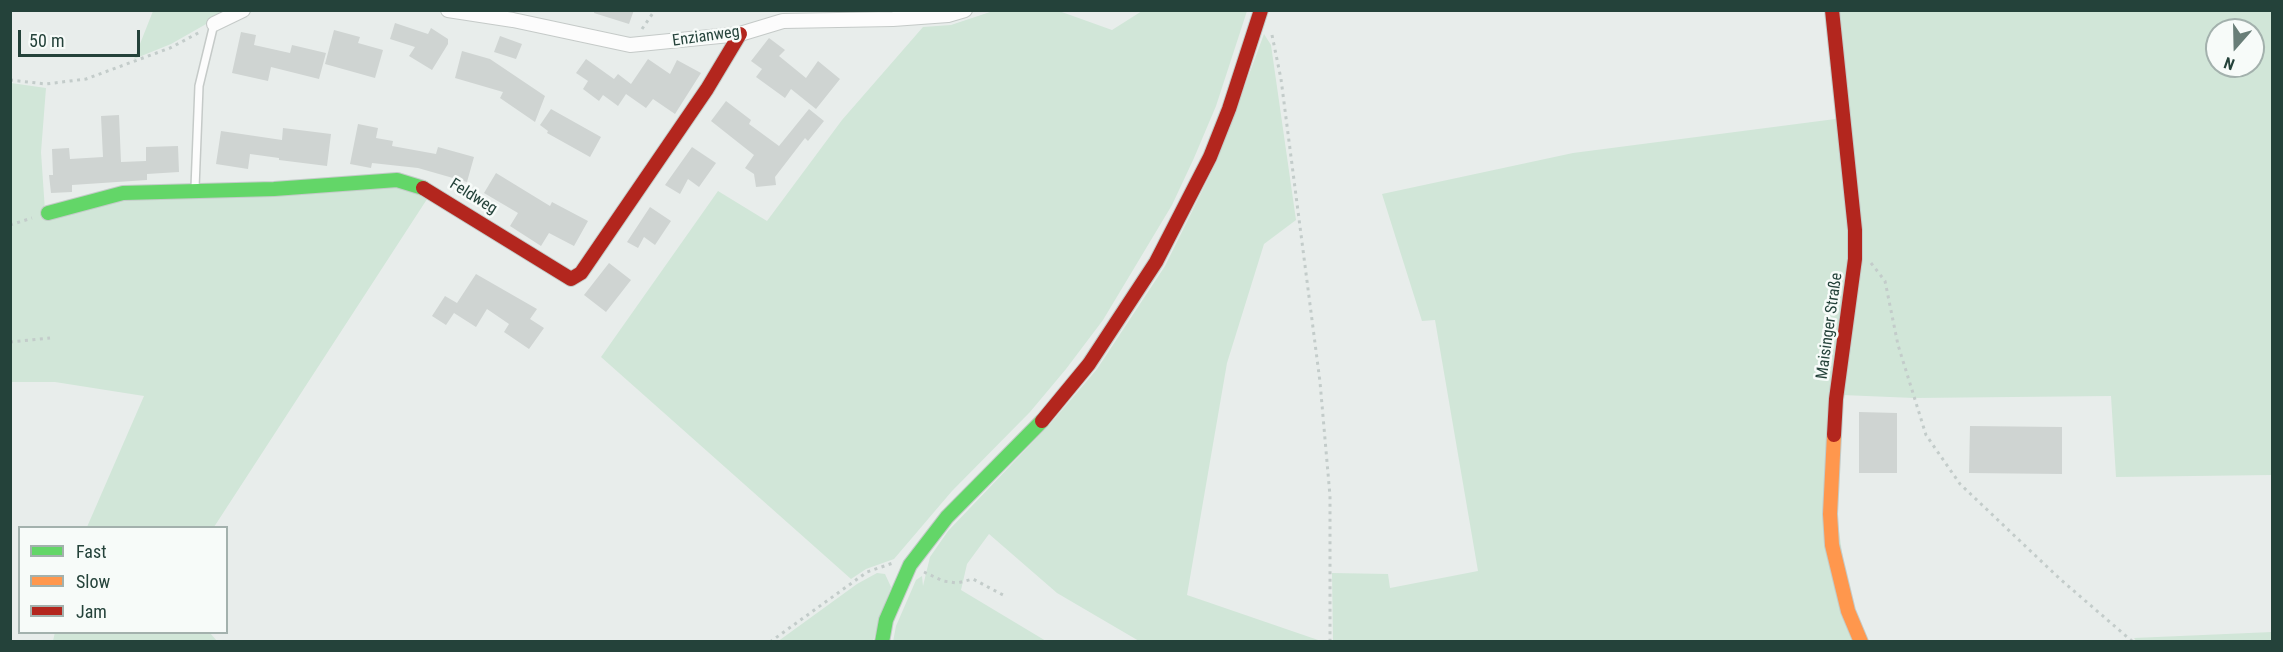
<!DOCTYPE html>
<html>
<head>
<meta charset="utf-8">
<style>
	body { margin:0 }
	#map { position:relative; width:2283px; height:652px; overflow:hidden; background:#e8edeb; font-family:"Roboto Condensed",sans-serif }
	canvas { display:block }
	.frame { position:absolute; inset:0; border:12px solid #24423a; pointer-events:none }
	.legend { position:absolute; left:18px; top:526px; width:210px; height:108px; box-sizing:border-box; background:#f7fbf9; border:2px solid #a3b1ad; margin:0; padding:8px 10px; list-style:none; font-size:18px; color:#24423a }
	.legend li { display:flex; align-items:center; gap:12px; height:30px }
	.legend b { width:30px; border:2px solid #a3b1ad }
	.north { position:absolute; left:2205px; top:18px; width:60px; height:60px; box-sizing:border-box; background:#f7fbf9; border:2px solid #a3b1ad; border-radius:50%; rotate:200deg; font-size:16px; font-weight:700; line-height:24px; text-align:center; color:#24423a }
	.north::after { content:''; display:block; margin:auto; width:21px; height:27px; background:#697e78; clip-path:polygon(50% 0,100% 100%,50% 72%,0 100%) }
	.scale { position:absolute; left:18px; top:30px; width:122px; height:27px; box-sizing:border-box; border:3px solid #24423a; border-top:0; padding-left:8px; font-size:18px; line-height:21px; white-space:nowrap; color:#24423a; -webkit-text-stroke:4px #f7fbf9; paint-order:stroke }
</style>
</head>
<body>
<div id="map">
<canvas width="2283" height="652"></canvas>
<div class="frame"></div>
<ul class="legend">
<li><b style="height:8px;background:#63d668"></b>Fast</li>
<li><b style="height:8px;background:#ff974d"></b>Slow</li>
<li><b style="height:8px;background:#b3261e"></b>Jam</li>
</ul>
<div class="north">N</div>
<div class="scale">50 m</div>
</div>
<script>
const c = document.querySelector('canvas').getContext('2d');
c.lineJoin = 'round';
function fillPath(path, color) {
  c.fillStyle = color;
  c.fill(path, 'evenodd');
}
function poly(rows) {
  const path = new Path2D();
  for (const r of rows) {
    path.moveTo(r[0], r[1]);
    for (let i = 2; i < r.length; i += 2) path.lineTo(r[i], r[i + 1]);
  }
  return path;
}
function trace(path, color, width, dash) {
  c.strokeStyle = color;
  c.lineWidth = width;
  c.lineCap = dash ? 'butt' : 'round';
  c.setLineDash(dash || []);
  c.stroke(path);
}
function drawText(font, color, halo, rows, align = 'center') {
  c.font = font + ' "Roboto Condensed",sans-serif';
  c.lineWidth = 5;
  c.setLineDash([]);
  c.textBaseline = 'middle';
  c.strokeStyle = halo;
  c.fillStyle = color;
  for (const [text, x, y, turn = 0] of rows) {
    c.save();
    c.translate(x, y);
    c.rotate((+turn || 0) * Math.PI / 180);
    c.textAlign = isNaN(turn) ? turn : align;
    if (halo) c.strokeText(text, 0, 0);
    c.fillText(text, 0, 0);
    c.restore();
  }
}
const green = poly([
	[153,11,221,11,215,19,171,44,134,59],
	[1059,11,1112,30,1142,11,1247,11,1216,106,1194,158,1172,205,1103,320,1066,369,1030,412,952,491,894,559,866,569,851,579,601,357,718,191,767,221,842,120,923,27,951,25,993,11],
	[1838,11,2272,11,2272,475,2116,477,2111,396,1914,398,1842,395,1826,442,1855,641,1333,641,1332,573,1388,574,1390,588,1478,571,1435,320,1422,321,1382,194,1573,153,1843,118],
	[2217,30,2253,30,2253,66,2217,66],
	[1264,34,1271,45,1296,220,1264,244,1227,363,1187,595,1321,641,1139,641,1057,593,989,534,967,564,961,590,1046,641,893,642,896,626,916,580,922,576,923,586,930,557,948,531,1051,423,1097,369,1165,266,1217,161],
	[11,83,46,88,41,152,45,211,123,197,397,183,431,193,214,527,87,527,144,396,55,382,11,382],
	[877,573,885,574,891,587,873,641,777,642,857,584],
	[55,632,210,633,217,641,53,641],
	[2272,632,2272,642,2137,642,2134,638]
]);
const building = poly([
	[595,10,634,10,629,24,594,13],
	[395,23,428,34,431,28,448,39,448,44,432,70,409,56,415,47,390,39],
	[334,30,360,37,358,43,383,50,375,78,325,64],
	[241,32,256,35,254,45,290,53,292,45,326,53,319,79,271,67,268,81,232,73],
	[500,36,522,44,516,59,494,52],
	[769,38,785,50,779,56,806,78,818,61,840,79,816,109,791,89,785,98,756,77,762,69,751,61],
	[462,51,490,59,545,96,535,122,500,98,503,92,455,78],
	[586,59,614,79,618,74,631,84,648,59,670,74,677,60,701,73,675,114,653,99,646,108,626,94,618,106,603,95,599,101,583,89,588,81,576,73],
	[726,101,751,120,749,124,779,146,809,109,824,121,808,141,805,138,775,177,776,185,756,187,754,174,745,168,754,155,711,121],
	[551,109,601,137,590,157,547,133,548,131,540,125],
	[119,115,121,162,146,161,146,147,178,146,179,172,147,174,147,180,72,185,72,192,51,193,49,175,53,175,52,149,69,148,70,159,103,157,101,116],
	[358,124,378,128,376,138,393,141,392,146,436,154,438,147,474,157,467,182,418,168,372,163,371,168,350,164],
	[283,128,331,134,327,166,279,160,279,158,250,154,248,169,216,164,221,131,282,140],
	[692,147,716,163,699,187,688,179,680,194,665,185],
	[496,173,550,206,552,202,588,221,574,246,549,233,541,246,510,226,518,213,484,193],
	[650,207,671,221,655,245,644,237,638,248,627,242],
	[609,263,631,280,606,312,584,295],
	[476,274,537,309,530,319,544,328,529,349,504,332,509,324,487,309,476,327,454,313,446,325,432,316,445,296,457,303],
	[1859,412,1897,413,1897,473,1859,473],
	[1970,426,2062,427,2062,474,1969,473]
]);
const path = poly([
	[642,29,655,10],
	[1272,35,1281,79,1320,382,1330,496,1330,642],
	[10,80,46,84,86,79,170,48,202,31],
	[10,225,32,218],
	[1871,263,1885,281,1898,345,1926,435,1960,484,2060,579,2133,642],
	[10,342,50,338],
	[924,572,943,581,957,583,973,579,1003,595],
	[770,642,867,572,893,563]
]);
const lane = poly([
	[195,188,199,86,214,24]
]);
const street = poly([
	[448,10,513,20,630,45,740,34,783,21,893,19,948,15,965,10],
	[214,24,243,10]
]);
const fast = poly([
	[48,213,123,193,274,189,397,180,423,188],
	[882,642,886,620,910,565,947,517,1042,421]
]);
const slow = poly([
	[1834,435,1830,514,1832,545,1848,611,1861,642]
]);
const jam = poly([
	[1832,10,1855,230,1855,259,1836,399,1834,435],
	[423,188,571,279,581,273,707,89,740,34],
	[1042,421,1089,364,1156,262,1210,157,1229,109,1261,10]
]);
const streetNames = [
	["Enzianweg",706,37,-8],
	["Feldweg",473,197,32],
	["Maisinger Straße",1830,326,-82]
];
fillPath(green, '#d1e6d8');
fillPath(building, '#cfd4d2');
trace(lane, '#c5cac8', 10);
trace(street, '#c5cac8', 16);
trace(fast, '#c3cbc8', 16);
trace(slow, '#c3cbc8', 16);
trace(jam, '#c3cbc8', 16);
trace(path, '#c3ccca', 3, [3, 4.5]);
trace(lane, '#fcfcfc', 7);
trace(street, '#fcfcfc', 14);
trace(fast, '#63d668', 14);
trace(slow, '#ff974d', 14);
trace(jam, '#b3261e', 14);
drawText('16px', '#24423a', '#f7fbf9', streetNames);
</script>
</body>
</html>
